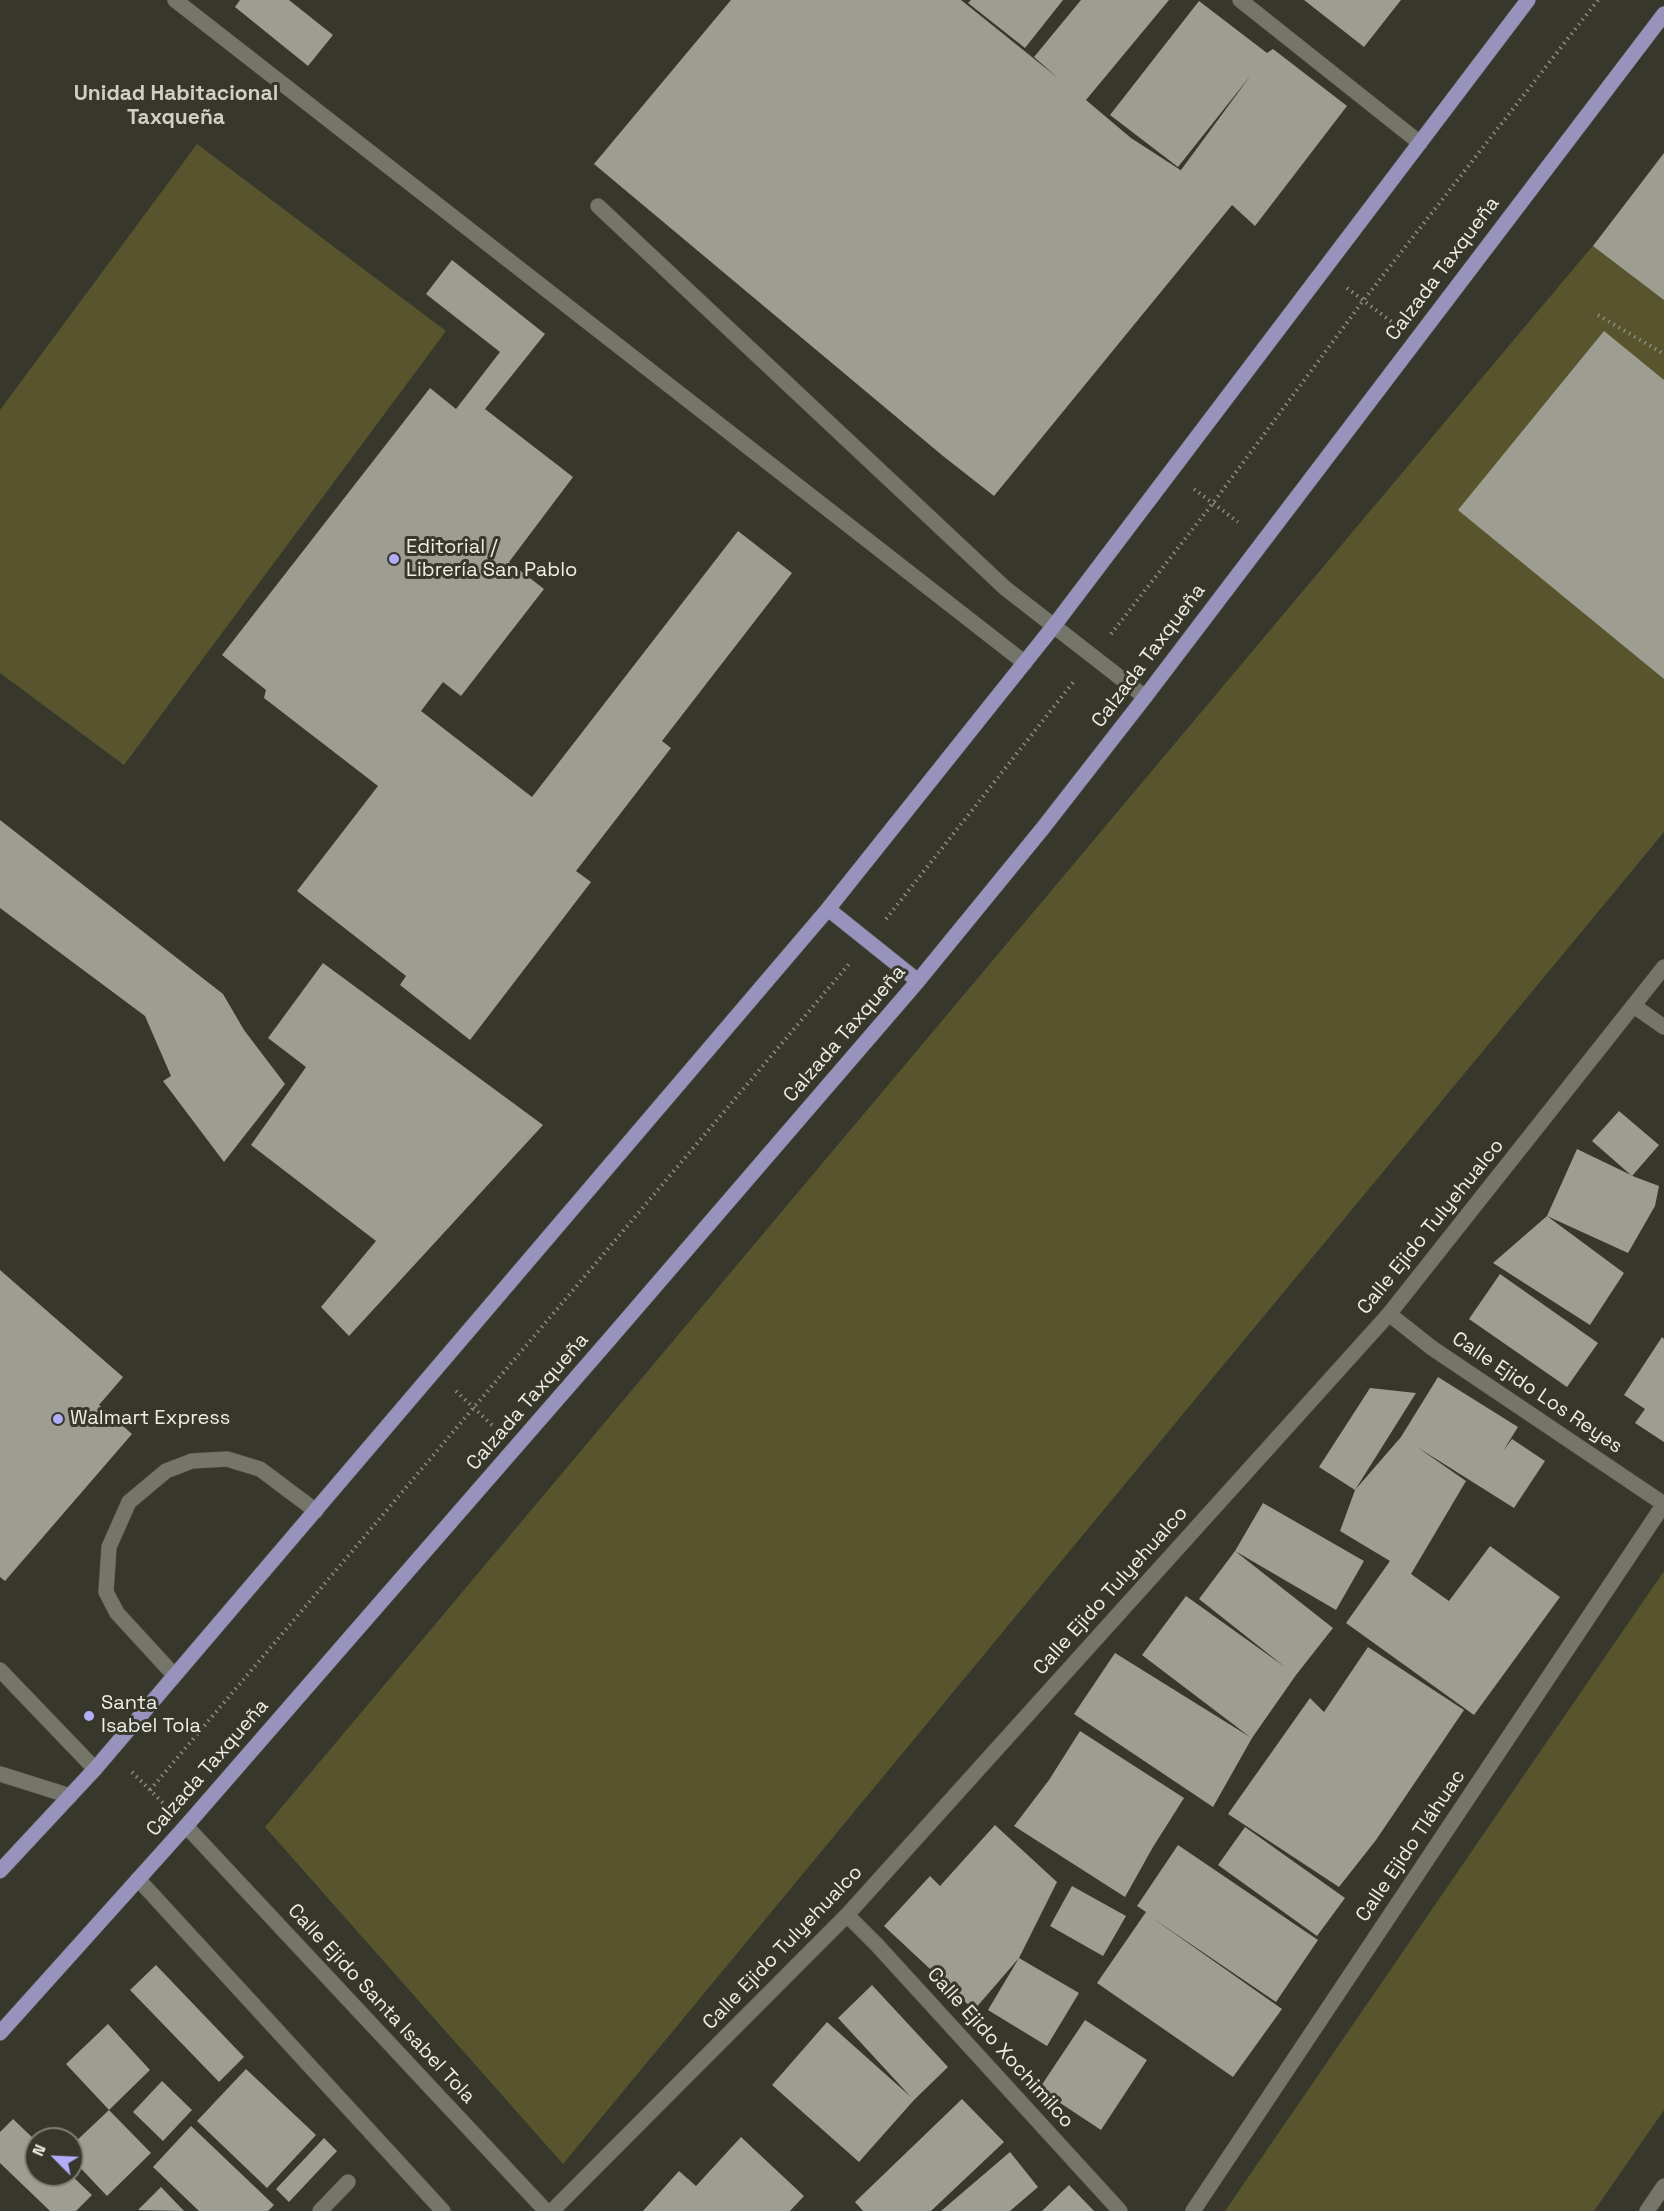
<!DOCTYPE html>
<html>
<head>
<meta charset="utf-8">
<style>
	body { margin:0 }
	#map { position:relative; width:1664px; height:2211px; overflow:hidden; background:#37372c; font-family:"Space Grotesk",sans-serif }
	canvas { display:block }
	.north { position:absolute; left:24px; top:2127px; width:60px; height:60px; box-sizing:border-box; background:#37372c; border:2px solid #808077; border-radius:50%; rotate:294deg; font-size:16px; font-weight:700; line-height:24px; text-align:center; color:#eeeee7 }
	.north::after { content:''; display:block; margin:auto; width:21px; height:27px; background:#b2adf9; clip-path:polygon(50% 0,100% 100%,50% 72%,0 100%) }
</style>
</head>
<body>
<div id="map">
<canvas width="1664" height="2211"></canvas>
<div class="north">N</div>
</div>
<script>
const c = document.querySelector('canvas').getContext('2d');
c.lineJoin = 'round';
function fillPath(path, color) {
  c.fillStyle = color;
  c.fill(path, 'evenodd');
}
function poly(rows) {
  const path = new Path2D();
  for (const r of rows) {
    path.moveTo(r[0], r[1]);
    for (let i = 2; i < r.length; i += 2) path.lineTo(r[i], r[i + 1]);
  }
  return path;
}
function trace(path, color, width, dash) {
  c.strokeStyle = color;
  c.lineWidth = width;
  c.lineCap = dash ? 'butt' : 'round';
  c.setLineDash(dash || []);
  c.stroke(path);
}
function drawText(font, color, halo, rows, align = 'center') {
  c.font = font + ' "Space Grotesk",sans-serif';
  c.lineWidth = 6;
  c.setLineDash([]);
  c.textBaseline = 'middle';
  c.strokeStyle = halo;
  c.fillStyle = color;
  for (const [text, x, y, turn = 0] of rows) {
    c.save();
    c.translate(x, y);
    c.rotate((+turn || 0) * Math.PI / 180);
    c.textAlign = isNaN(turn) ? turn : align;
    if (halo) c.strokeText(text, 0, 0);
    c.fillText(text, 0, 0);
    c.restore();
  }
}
const green = poly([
	[197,144,446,331,124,765,0,673,0,410],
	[1664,161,1664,832,563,2164,265,1827],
	[1664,1571,1664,2110,1594,2211,1225,2211]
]);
const building = poly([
	[240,0,289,0,333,35,308,66,235,7],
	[731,0,961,0,1058,78,1034,57,1081,0,1169,0,1086,100,1131,138,1182,171,1181,170,1251,75,1178,167,1110,115,1199,1,1267,53,1273,49,1347,106,1255,226,1232,205,994,496,943,456,594,164],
	[971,0,1063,0,1025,48,968,3],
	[1304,0,1401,0,1364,47],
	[1664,153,1664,300,1593,246],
	[452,260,545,334,485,409,573,477,509,562,544,589,461,696,443,682,421,711,532,797,738,531,792,573,662,741,671,748,576,871,591,882,470,1040,400,985,406,976,297,891,378,786,264,698,266,690,222,655,430,388,456,409,500,352,426,294],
	[1604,331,1664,380,1664,679,1458,510],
	[0,820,223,994,244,1030,285,1084,224,1162,163,1081,171,1076,145,1016,0,908],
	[323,963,543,1125,349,1336,321,1307,376,1241,251,1145,306,1067,268,1038],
	[1619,1111,1659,1145,1632,1176,1592,1141],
	[1577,1149,1635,1177,1659,1186,1655,1206,1628,1253,1547,1216],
	[1547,1216,1624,1273,1590,1325,1493,1263],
	[0,1270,123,1377,99,1405,132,1434,5,1581,0,1577],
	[1500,1274,1598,1343,1567,1387,1469,1319],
	[1662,1337,1664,1339,1664,1442,1635,1423,1645,1409,1624,1395],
	[1438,1377,1518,1427,1503,1451,1512,1439,1545,1461,1514,1508,1417,1447,1466,1481,1411,1574,1449,1601,1490,1546,1560,1597,1474,1715,1346,1623,1390,1561,1340,1531,1355,1490,1401,1437],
	[1370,1388,1416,1393,1355,1490,1319,1467],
	[1263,1503,1364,1561,1336,1610,1235,1551],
	[1235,1551,1333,1628,1296,1675,1252,1738,1213,1807,1074,1714,1115,1653,1250,1737,1142,1655,1186,1596,1285,1667,1199,1599],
	[1368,1647,1464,1710,1376,1840,1339,1887,1228,1814,1310,1698,1324,1712],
	[1080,1731,1184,1798,1153,1847,1125,1897,1014,1826,1049,1780],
	[995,1825,1057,1882,1019,1958,974,2010,884,1926,930,1876,940,1886],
	[1245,1827,1345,1898,1317,1936,1218,1865],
	[1178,1845,1318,1940,1276,2002,1151,1917,1282,2009,1233,2077,1097,1983,1146,1912,1137,1906],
	[1072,1886,1126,1916,1103,1956,1050,1926],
	[1019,1958,1079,1993,1047,2046,988,2010],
	[156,1965,244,2057,219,2082,130,1990],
	[872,1985,948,2067,914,2100,859,2162,772,2085,827,2022,911,2097,838,2018],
	[1085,2020,1147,2060,1101,2130,1039,2089],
	[108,2024,150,2070,109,2110,66,2064],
	[246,2069,316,2135,267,2188,197,2121],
	[162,2081,192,2110,163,2141,133,2112],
	[962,2099,1004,2142,931,2211,863,2211,855,2202],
	[109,2110,151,2153,107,2196,72,2159,72,2145],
	[13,2119,36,2141,36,2175,71,2175,92,2195,76,2211,50,2211,0,2163,0,2132],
	[191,2126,274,2205,268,2211,199,2211,153,2167],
	[741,2137,804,2196,790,2211,643,2211,679,2171,696,2186],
	[324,2138,337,2151,289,2202,276,2189],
	[1010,2152,1038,2187,1010,2211,941,2211],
	[1069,2185,1094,2211,1042,2211],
	[161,2187,184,2211,138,2210]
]);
const path = poly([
	[1347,288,1393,323],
	[1598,315,1664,354],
	[1194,489,1238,522],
	[1111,634,1213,503,1363,301,1598,0],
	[886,919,1075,680],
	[456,1391,494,1427],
	[132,1772,165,1805],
	[150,1790,849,964]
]);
const minor = poly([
	[175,0,1025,663],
	[1240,0,1420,143],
	[598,206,1005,588,1145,697],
	[1634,1006,1664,1027],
	[1389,1314,1432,1348,1664,1504],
	[0,1670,95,1769],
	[174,1675,117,1613,106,1592,109,1547,129,1502,166,1471,192,1461,227,1459,260,1469,316,1511],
	[0,1774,70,1796],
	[186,1826,546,2211],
	[138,1879,443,2211],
	[847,1915,877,1945,1120,2211],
	[320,2211,348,2182],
	[552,2211,847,1915,1389,1314,1664,967],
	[1193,2211,1664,1504],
	[1647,2211,1664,2186]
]);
const major = poly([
	[828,909,918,981],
	[0,1871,95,1769,828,909,1053,627,1528,0],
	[0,2033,186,1826,608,1341,918,981,1043,828,1145,697,1664,14]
]);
const markers = [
	[394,559,6,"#b2adf9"],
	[58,1419,6,"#b2adf9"],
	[89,1716,6,"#b2adf9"]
];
const streetNames = [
	["Calzada Taxqueña",1443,269,-53],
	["Calzada Taxqueña",1149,656,-53],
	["Calzada Taxqueña",845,1034,-49],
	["Calle Ejido Tulyehualco",1431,1227,-51],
	["Calle Ejido Los Reyes",1537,1393,34],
	["Calzada Taxqueña",528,1402,-49],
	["Calle Ejido Tulyehualco",1111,1591,-48],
	["Calzada Taxqueña",208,1768,-49],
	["Calle Ejido Tláhuac",1411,1846,-56],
	["Calle Ejido Tulyehualco",783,1948,-46],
	["Calle Ejido Santa Isabel Tola",381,2004,47],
	["Calle Ejido Xochimilco",1000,2048,48]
];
const poiNames = [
	["Editorial /",406,548],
	["Librería San Pablo",406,571],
	["Walmart Express",70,1419],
	["Santa",101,1704],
	["Isabel Tola",101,1727]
];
const neighbourhoodNames = [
	["Unidad Habitacional",176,94],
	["Taxqueña",176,118]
];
fillPath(green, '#58552e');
fillPath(building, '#9e9d91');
trace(minor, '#55544b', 16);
trace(major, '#55544b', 16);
trace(path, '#8c8c83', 4, [1.5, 4.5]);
trace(minor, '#757569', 15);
trace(major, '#9793bc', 15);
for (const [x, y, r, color] of markers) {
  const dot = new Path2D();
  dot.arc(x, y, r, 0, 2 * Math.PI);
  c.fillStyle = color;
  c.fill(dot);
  trace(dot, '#37372c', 2);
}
drawText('20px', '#eeeee7', '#37372c', streetNames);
drawText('20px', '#eeeee7', '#37372c', poiNames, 'left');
drawText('bold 21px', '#d1d0c3', '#37372c', neighbourhoodNames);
</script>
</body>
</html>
